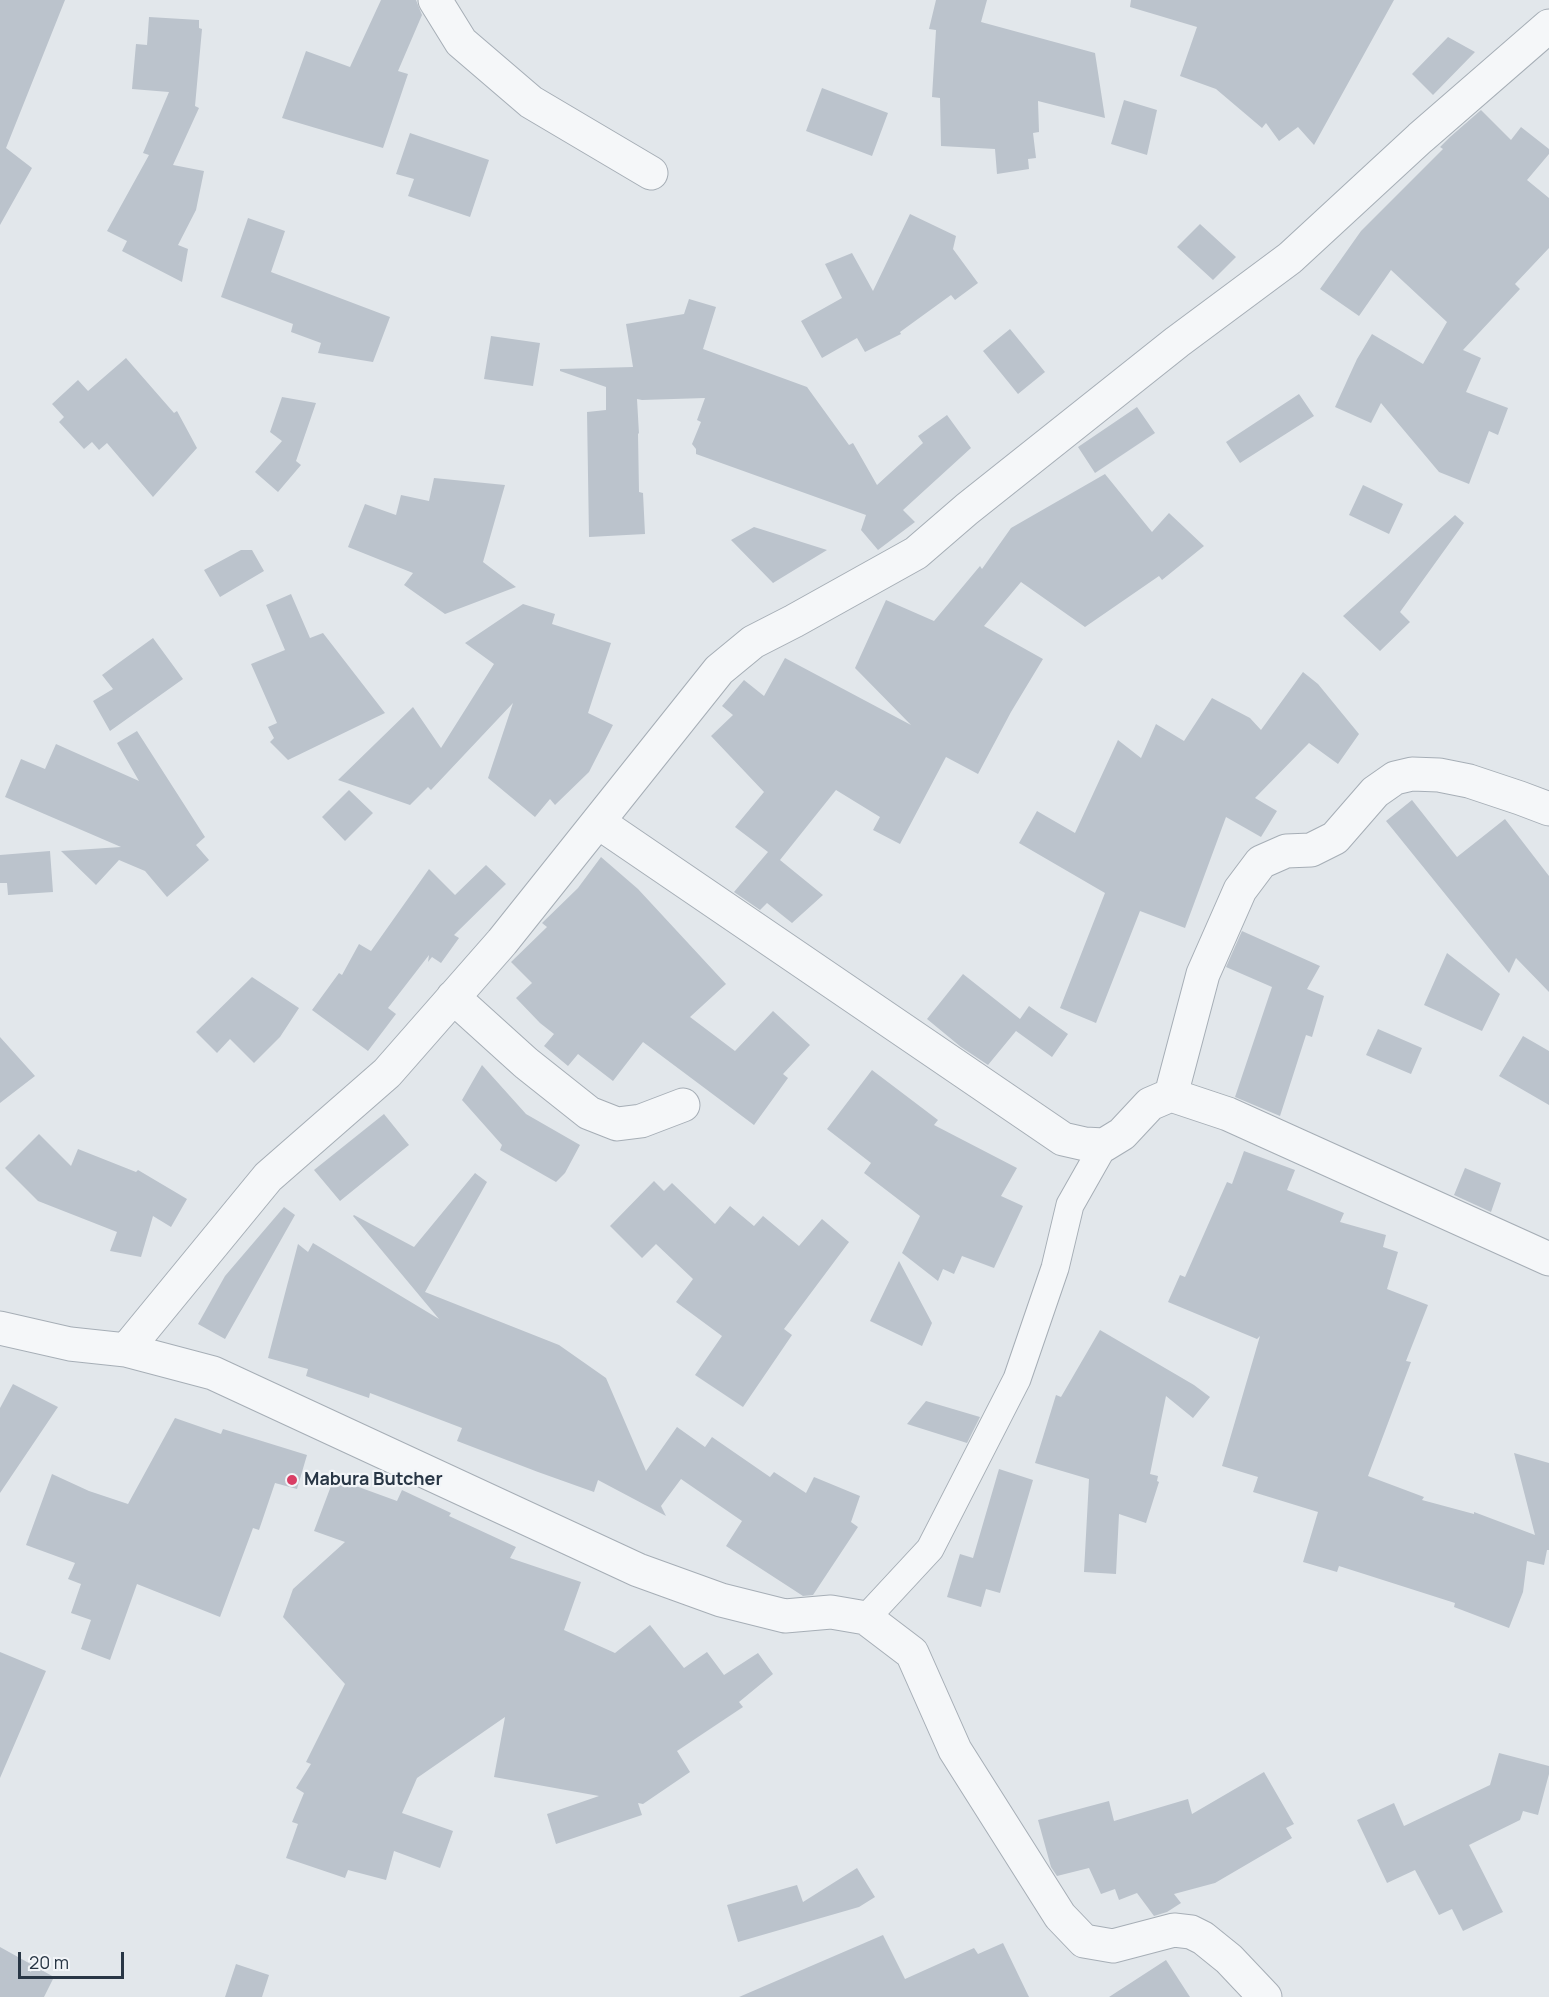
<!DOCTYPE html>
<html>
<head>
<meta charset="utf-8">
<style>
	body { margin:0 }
	#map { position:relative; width:1549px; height:1997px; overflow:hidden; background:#e2e7eb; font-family:Manrope,sans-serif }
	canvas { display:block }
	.scale { position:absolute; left:18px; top:1952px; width:106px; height:27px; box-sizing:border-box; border:3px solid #283645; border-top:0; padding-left:8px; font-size:18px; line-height:21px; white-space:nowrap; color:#283645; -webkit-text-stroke:4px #f2f5f8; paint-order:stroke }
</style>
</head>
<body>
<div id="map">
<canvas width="1549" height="1997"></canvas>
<div class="scale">20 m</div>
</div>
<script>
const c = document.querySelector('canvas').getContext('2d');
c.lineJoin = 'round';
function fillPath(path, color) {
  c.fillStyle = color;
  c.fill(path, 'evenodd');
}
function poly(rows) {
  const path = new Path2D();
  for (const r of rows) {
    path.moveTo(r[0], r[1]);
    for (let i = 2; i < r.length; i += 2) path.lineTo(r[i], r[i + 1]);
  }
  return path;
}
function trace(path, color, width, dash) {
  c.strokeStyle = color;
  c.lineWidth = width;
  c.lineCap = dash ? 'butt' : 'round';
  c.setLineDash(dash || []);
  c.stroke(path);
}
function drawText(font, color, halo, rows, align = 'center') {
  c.font = font + ' Manrope,sans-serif';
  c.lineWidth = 4.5;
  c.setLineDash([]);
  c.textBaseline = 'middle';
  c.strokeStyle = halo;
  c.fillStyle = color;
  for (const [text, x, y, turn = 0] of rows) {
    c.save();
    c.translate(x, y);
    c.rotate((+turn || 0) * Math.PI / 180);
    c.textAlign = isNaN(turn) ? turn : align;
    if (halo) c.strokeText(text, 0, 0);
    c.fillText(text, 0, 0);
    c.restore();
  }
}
const building = poly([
	[0,0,65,0,6,148,32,168,0,225],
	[381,0,416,0,422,15,398,71,408,74,383,148,282,118,306,51,350,67],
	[936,0,987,0,981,22,1095,53,1105,118,1038,101,1039,132,1033,133,1036,158,1028,159,1029,169,997,174,995,149,941,146,940,98,932,97,936,30,929,29],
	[1131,0,1394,0,1314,145,1298,127,1279,141,1266,123,1262,128,1216,89,1180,76,1197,27,1130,7],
	[149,17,199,20,199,28,202,29,195,106,199,108,173,165,204,171,196,210,178,245,188,249,182,282,122,251,127,241,107,231,149,155,143,153,169,92,132,89,136,44,147,45],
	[1448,37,1475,52,1433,95,1412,74],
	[822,88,888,113,872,156,806,131],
	[1124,100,1157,110,1147,155,1111,144],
	[1481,110,1511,140,1521,127,1549,149,1549,154,1527,180,1549,198,1549,248,1515,284,1520,289,1463,350,1481,358,1466,392,1508,408,1498,435,1489,431,1469,484,1439,472,1381,403,1371,423,1335,407,1357,359,1372,334,1423,364,1447,322,1391,270,1359,316,1320,289,1361,231,1443,149,1440,147,1450,137],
	[410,133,489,160,470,217,408,196,414,179,396,174],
	[910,214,956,236,953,249,978,283,955,300,951,295,900,332,901,334,865,352,857,338,822,358,801,321,842,298,825,264,852,253,873,291],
	[248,218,285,231,271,272,390,317,373,362,318,353,321,343,291,332,293,324,221,297],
	[1200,224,1236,257,1213,280,1177,247],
	[689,299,716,307,703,349,807,387,849,445,853,443,877,485,923,443,918,436,947,415,971,448,903,510,915,522,878,550,861,530,866,515,696,454,696,449,692,444,701,422,697,420,705,398,642,400,637,399,639,434,638,433,639,492,643,493,645,534,589,537,587,412,606,410,606,387,560,371,560,369,633,367,626,324,684,314],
	[1010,329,1045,372,1018,394,983,351],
	[491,336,540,343,533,386,484,379],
	[126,358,174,413,177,411,197,448,153,497,107,443,99,450,92,442,84,449,59,422,64,417,52,404,78,380,88,391],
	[1299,394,1314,416,1240,463,1226,442],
	[282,397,316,403,296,461,301,465,278,492,255,472,282,441,270,432],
	[1137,407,1155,433,1095,473,1078,447],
	[1105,474,1152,532,1169,513,1204,546,1162,580,1159,576,1085,627,1021,582,984,626,1043,659,1011,712,978,774,946,757,900,844,873,830,880,817,836,790,780,860,823,895,792,923,767,903,760,910,734,892,768,852,735,827,764,792,711,736,733,715,722,706,744,680,764,696,785,658,911,725,855,668,886,600,934,621,980,566,982,569,1011,528],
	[434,478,505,485,483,562,516,587,445,614,404,585,413,573,348,547,365,504,396,515,401,495,429,501],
	[1363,485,1403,504,1389,534,1349,515],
	[1455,515,1464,523,1400,612,1410,622,1380,651,1343,616],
	[754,527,827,550,773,583,731,540],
	[241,550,252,550,264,571,220,597,204,570],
	[291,594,310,638,323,633,385,713,288,760,270,742,274,738,268,727,277,723,251,664,285,650,266,605],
	[523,604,555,614,552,624,611,643,588,713,613,725,589,772,555,805,550,799,535,817,488,778,513,703,431,790,428,787,410,805,338,780,413,707,441,748,494,664,465,643],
	[153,638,183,679,110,731,93,701,113,689,102,675],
	[1303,672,1318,684,1359,734,1338,764,1309,743,1255,798,1277,811,1261,837,1226,817,1185,928,1140,911,1096,1023,1060,1008,1105,893,1019,843,1037,811,1075,833,1118,740,1141,758,1156,724,1184,741,1212,698,1250,718,1261,730],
	[137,731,205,837,196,845,209,860,167,897,145,871,119,860,96,885,61,851,121,847,5,797,21,759,45,769,56,744,139,781,117,743],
	[349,790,373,813,345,841,322,817],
	[1412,800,1457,857,1505,819,1549,876,1549,992,1516,958,1509,973,1386,821],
	[50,851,53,892,8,895,7,883,0,883,0,855],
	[601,857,638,889,726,984,690,1017,735,1051,773,1011,810,1045,783,1074,788,1078,754,1125,643,1042,613,1081,578,1054,568,1066,544,1046,554,1034,540,1023,516,998,532,983,511,962,547,927,542,923,578,888],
	[486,865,506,884,454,935,459,938,441,963,432,957,428,962,429,955,388,1008,396,1014,368,1051,312,1010,339,973,342,975,359,944,371,951,429,869,455,895],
	[1242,931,1320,966,1307,989,1324,996,1312,1037,1306,1035,1280,1116,1235,1097,1272,987,1226,967],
	[1447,953,1500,994,1482,1031,1424,1005],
	[963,974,1020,1019,1029,1006,1068,1034,1052,1057,1016,1031,988,1065,961,1047,927,1019],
	[252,977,299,1008,280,1037,254,1063,230,1039,217,1053,196,1032],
	[1378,1029,1422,1048,1411,1074,1366,1055],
	[1523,1036,1549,1051,1549,1105,1499,1076],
	[0,1037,35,1076,0,1103],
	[482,1065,526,1114,580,1145,565,1173,556,1182,500,1150,502,1145,462,1100],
	[872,1070,938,1120,934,1125,1017,1168,1001,1196,1023,1206,994,1268,962,1256,954,1274,943,1269,938,1281,902,1253,920,1216,864,1173,871,1163,827,1129],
	[384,1114,409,1145,340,1201,314,1170],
	[39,1134,71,1166,78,1149,136,1172,138,1170,187,1199,171,1227,153,1216,141,1257,110,1251,117,1232,38,1201,5,1168],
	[1244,1151,1295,1170,1287,1190,1344,1213,1340,1222,1386,1235,1383,1247,1398,1252,1387,1289,1428,1305,1406,1361,1411,1362,1368,1476,1424,1497,1422,1500,1474,1514,1474,1512,1535,1535,1514,1453,1549,1463,1549,1550,1547,1550,1544,1565,1527,1561,1523,1592,1509,1628,1454,1607,1455,1603,1339,1566,1337,1572,1303,1562,1318,1512,1253,1492,1258,1477,1222,1466,1260,1336,1257,1339,1168,1302,1180,1275,1185,1277,1227,1182,1232,1184],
	[1465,1168,1501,1183,1491,1212,1454,1195],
	[475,1173,487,1182,425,1292,559,1345,606,1378,646,1471,677,1427,705,1447,712,1437,770,1477,774,1472,806,1493,814,1477,860,1496,851,1522,858,1527,813,1595,803,1596,726,1546,742,1521,681,1479,661,1506,666,1516,598,1480,594,1492,538,1472,457,1441,462,1428,370,1393,369,1398,306,1376,308,1369,268,1358,298,1244,308,1252,313,1243,439,1319,353,1216,354,1215,414,1247],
	[654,1181,664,1191,672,1183,715,1224,730,1206,754,1226,763,1216,799,1246,822,1219,849,1242,784,1329,792,1335,743,1407,695,1375,722,1336,676,1302,693,1279,656,1244,642,1258,610,1226],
	[284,1207,295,1215,225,1339,198,1324,225,1276],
	[899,1261,932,1323,922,1346,870,1321],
	[1100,1330,1194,1385,1210,1397,1193,1418,1166,1396,1150,1474,1158,1476,1157,1481,1159,1482,1146,1523,1119,1514,1116,1574,1084,1572,1089,1479,1035,1463,1056,1395,1061,1397],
	[13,1384,58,1407,0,1493,0,1408],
	[926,1401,980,1417,967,1443,907,1424],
	[175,1418,221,1434,223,1429,307,1455,297,1489,275,1483,259,1530,253,1528,220,1617,137,1584,110,1660,81,1649,91,1620,71,1613,81,1584,68,1579,75,1563,26,1545,52,1474,89,1491,128,1504],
	[999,1469,1033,1480,1000,1593,986,1589,981,1607,947,1597,960,1554,973,1558],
	[334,1478,397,1501,402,1490,451,1513,449,1516,516,1547,510,1558,581,1582,564,1630,615,1653,650,1625,684,1668,707,1652,724,1675,758,1653,773,1674,739,1702,743,1707,677,1751,690,1772,643,1804,638,1803,642,1815,556,1844,547,1814,599,1796,494,1777,505,1717,417,1778,402,1813,453,1831,440,1868,394,1851,386,1880,348,1870,345,1878,286,1858,298,1824,292,1822,304,1793,296,1788,311,1764,306,1762,345,1684,283,1617,293,1589,345,1542,314,1531],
	[0,1652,46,1671,0,1778],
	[1499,1753,1549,1766,1549,1774,1538,1815,1523,1811,1520,1820,1469,1845,1503,1912,1463,1931,1452,1909,1439,1915,1415,1870,1387,1883,1357,1820,1394,1803,1404,1826,1490,1785],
	[1264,1772,1294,1824,1286,1828,1292,1838,1215,1883,1174,1894,1181,1903,1167,1912,1154,1916,1137,1893,1119,1900,1115,1889,1101,1894,1089,1868,1057,1876,1051,1867,1038,1820,1109,1801,1114,1821,1188,1799,1192,1814],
	[857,1868,875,1897,859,1907,738,1942,727,1905,797,1885,803,1902],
	[883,1935,905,1979,974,1948,978,1954,1003,1943,1029,1997,739,1997],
	[0,1947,54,1977,44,1997,0,1997],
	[1166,1960,1190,1997,1109,1997],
	[236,1964,269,1975,262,1997,225,1997]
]);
const pedestrian = poly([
	[866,1618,930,1549,1017,1379,1055,1268,1070,1205,1104,1145]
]);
const minor = poly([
	[435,0,461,42,531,102,651,173],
	[598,822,1063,1139,1085,1144,1104,1145,1122,1134,1150,1104,1171,1095,1228,1114,1549,1259],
	[453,997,526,1063,589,1113,617,1124,641,1121,683,1105],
	[1171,1095,1203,974,1240,890,1261,862,1286,851,1311,850,1335,838,1375,792,1395,778,1412,774,1439,775,1469,781,1520,798,1549,809],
	[0,1328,70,1344,126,1350,213,1373,638,1570,721,1600,785,1616,831,1612,866,1618,912,1653,955,1750,1060,1916,1084,1941,1113,1946,1174,1930,1191,1932,1203,1938,1229,1959,1265,1997],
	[126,1350,268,1177,387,1073,502,942,719,670,753,642,794,621,916,553,967,509,1177,342,1290,258,1420,138,1549,26]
]);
const markers = [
	[292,1480,6,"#d93e65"]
];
const poiNames = [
	["Mabura Butcher",304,1480]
];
fillPath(building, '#bbc3cc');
trace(pedestrian, '#a6aeb6', 29);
trace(minor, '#a6aeb6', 35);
trace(pedestrian, '#f5f7f9', 27);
trace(minor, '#f5f7f9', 33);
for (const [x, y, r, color] of markers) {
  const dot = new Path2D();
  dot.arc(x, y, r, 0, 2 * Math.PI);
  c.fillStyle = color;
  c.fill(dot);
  trace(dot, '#f2f5f8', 2);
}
drawText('bold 18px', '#283645', '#f2f5f8', poiNames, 'left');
</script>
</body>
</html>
